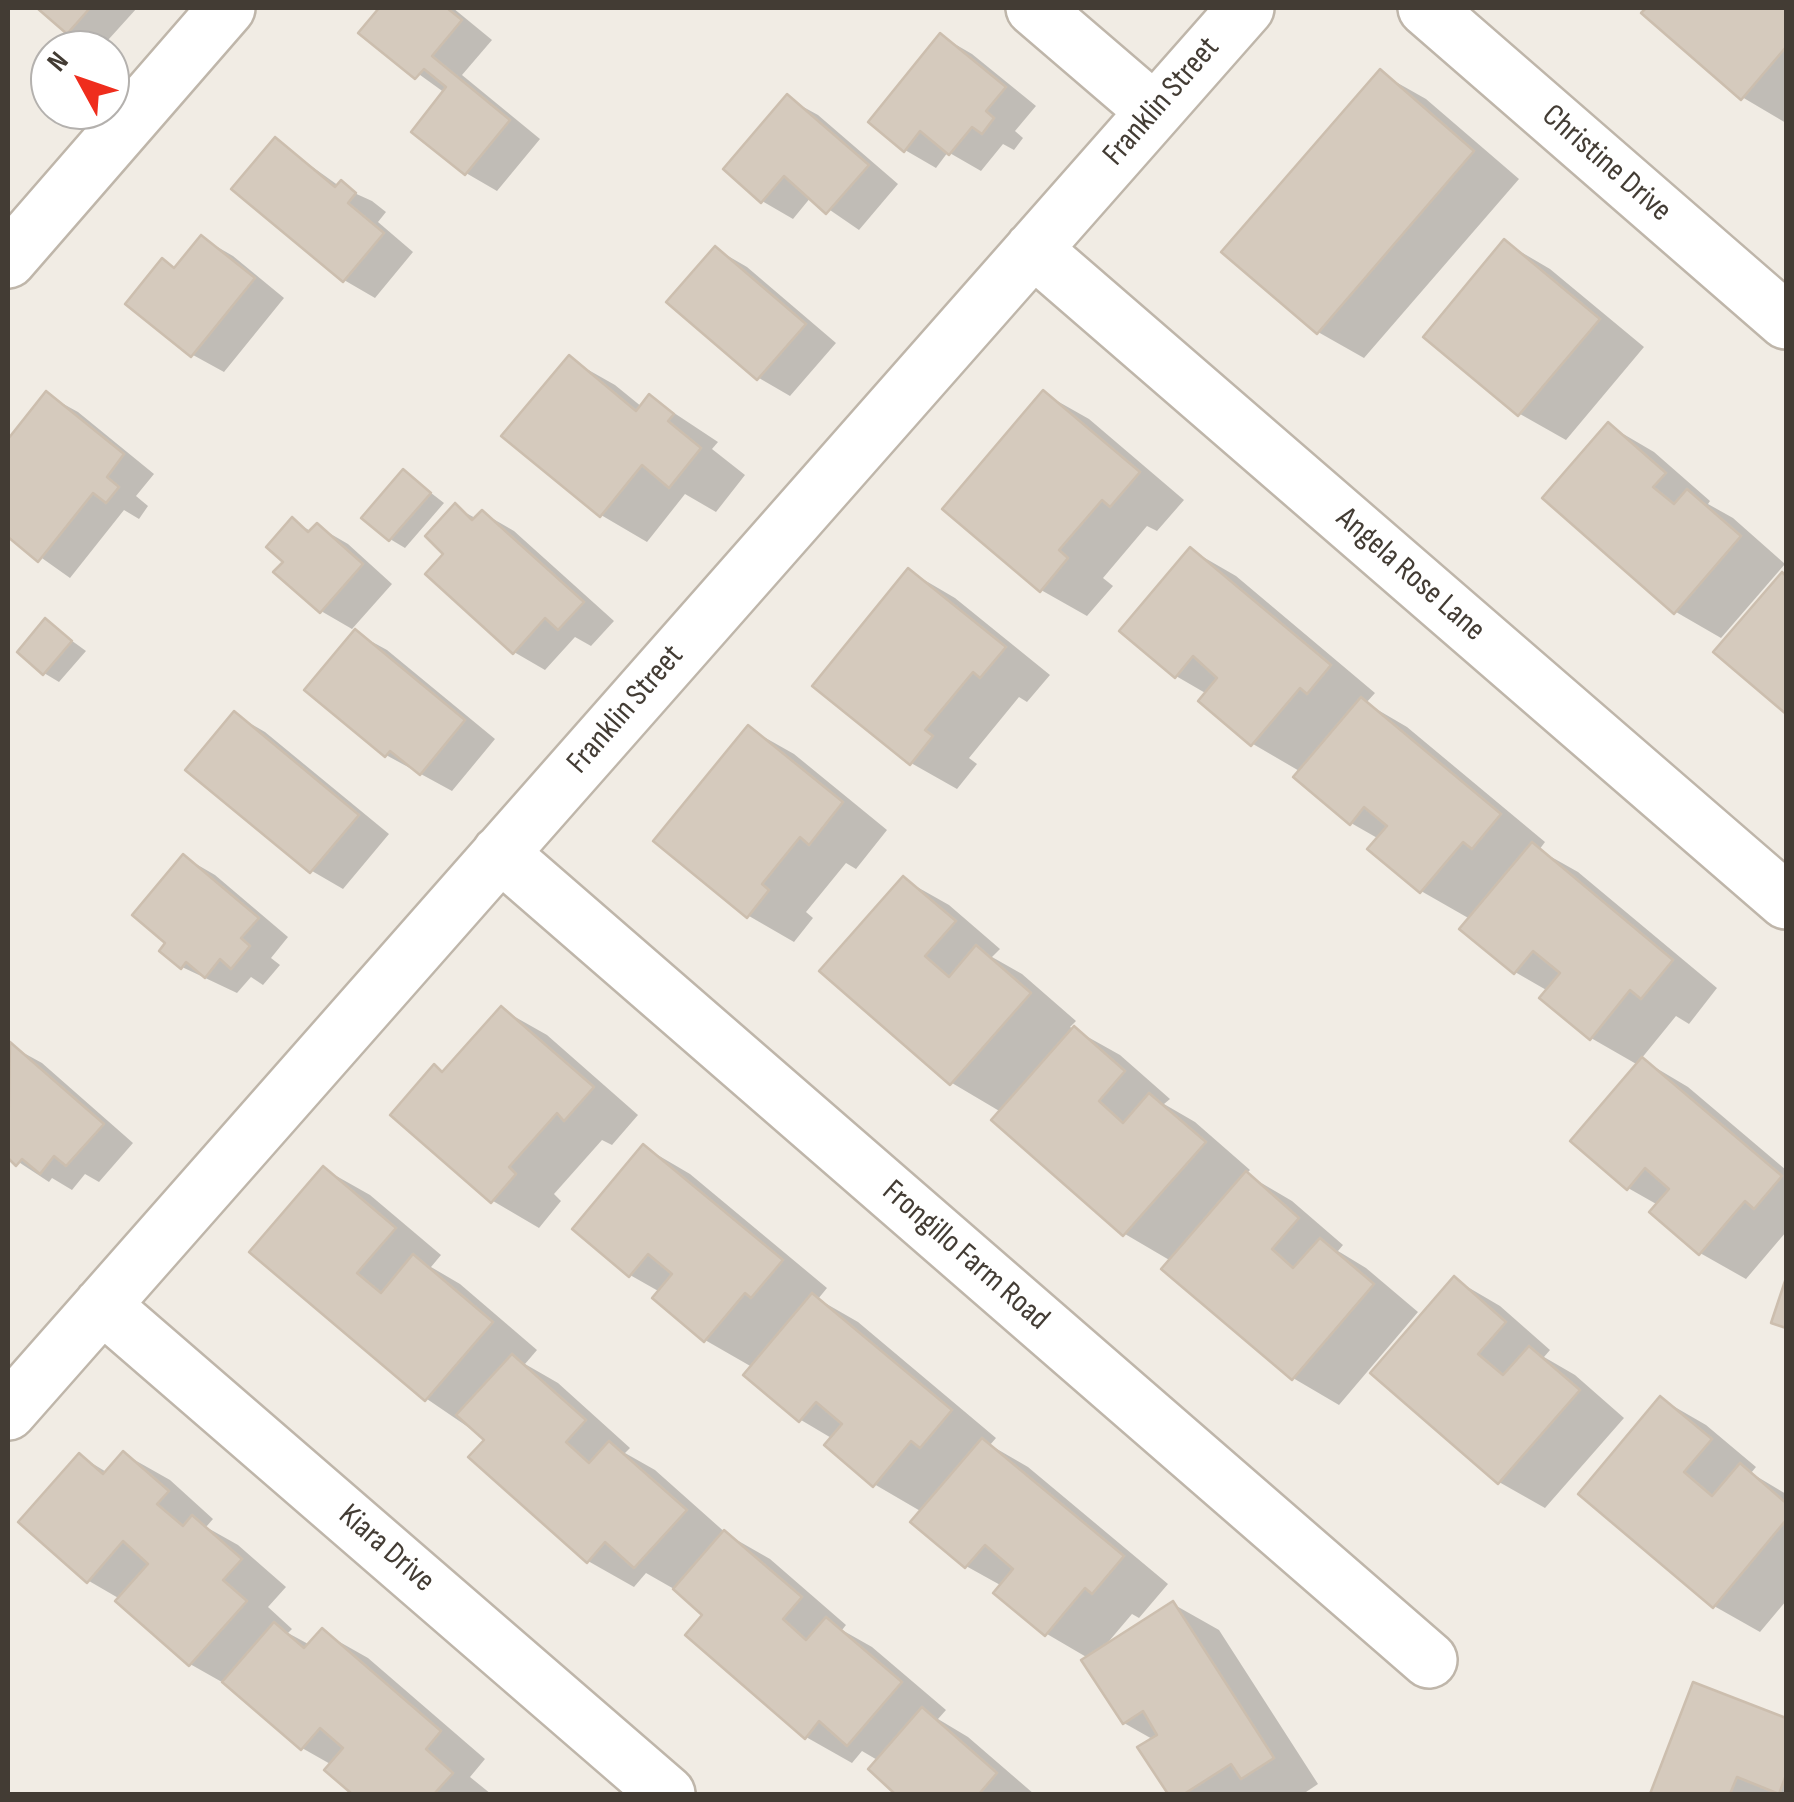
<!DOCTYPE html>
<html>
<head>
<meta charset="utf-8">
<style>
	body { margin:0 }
	#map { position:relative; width:1794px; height:1802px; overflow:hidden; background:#f1ece4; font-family:"Sofia Sans Condensed",sans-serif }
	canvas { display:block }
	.frame { position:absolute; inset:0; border:10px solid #433c34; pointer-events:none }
	.north { position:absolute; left:30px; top:30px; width:100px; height:100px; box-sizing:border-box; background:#fff; border:2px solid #b4b1ae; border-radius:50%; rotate:310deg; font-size:28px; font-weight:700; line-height:40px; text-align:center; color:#433c34 }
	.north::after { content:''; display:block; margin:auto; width:35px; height:45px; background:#ef2d1d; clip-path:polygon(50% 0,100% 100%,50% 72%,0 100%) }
</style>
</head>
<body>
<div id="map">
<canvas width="1794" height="1802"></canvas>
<div class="frame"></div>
<div class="north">N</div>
</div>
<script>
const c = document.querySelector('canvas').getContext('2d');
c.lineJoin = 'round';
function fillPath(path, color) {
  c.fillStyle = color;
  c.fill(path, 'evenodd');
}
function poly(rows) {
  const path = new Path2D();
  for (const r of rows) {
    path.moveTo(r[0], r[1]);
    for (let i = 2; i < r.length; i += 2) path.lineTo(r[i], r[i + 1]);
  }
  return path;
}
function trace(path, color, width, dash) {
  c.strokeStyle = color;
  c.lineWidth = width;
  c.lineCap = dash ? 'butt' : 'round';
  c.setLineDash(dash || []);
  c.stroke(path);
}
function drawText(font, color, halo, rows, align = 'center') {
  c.font = font + ' "Sofia Sans Condensed",sans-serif';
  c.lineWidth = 8;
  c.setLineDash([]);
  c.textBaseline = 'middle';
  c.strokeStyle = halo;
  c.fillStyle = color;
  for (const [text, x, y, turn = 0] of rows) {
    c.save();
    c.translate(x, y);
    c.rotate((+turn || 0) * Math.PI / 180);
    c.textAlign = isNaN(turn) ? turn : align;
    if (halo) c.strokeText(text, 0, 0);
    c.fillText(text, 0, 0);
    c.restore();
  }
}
const shadow = poly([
	[41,8,137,8,99,50,68,32],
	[382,8,453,8,492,40,462,75,540,139,497,191,466,173,445,93,362,33],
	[1650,8,1786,8,1786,123,1742,97,1645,13],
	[941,36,972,54,1036,106,1015,131,1023,138,1014,150,1003,144,981,171,948,152,936,168,905,150],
	[1380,73,1426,99,1519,179,1364,358,1318,332],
	[787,98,818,115,898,184,859,230,811,197,793,219,762,201],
	[275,140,339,186,372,201,386,212,378,222,413,252,375,298,344,280],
	[202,238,233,256,284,298,224,372,193,355,162,261,177,269],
	[1504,242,1550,269,1644,347,1566,440,1520,414,1427,336],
	[716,249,747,267,836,343,790,396,759,378,670,302],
	[569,359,615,385,642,407,650,397,718,442,712,449,745,475,716,512,685,494,647,542,601,515],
	[1043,393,1089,419,1184,500,1157,531,1147,526,1103,578,1113,586,1087,616,1041,590],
	[47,395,78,412,154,474,136,496,148,506,139,519,124,510,70,578,8,534,8,443],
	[1608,425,1654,452,1710,501,1708,504,1733,518,1785,564,1721,638,1676,612],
	[404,472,444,503,405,548,390,539],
	[455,507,477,519,483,513,514,531,614,621,591,646,575,637,545,670,514,652,446,553],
	[292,520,312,532,317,526,348,544,392,584,352,629,321,611,287,562],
	[1191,550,1236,576,1375,693,1366,703,1407,727,1545,842,1539,850,1578,872,1717,988,1689,1024,1676,1016,1641,1059,1688,1087,1786,1170,1786,1232,1746,1279,1700,1253,1658,1205,1628,1188,1638,1065,1591,1038,1548,991,1515,972,1470,919,1421,891,1379,839,1351,823,1301,772,1253,744,1202,701,1207,694,1176,676],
	[909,571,955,598,1050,675,1027,702,1019,697,969,758,977,764,957,789,911,763],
	[1782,575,1786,578,1786,711,1717,651],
	[46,622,86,651,59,682,44,673],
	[356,633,387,650,495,739,452,791,386,755],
	[234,714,265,732,389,834,343,889,312,871],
	[748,728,794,754,887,830,856,869,846,863,806,912,813,918,794,942,749,916],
	[184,857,215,875,288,937,271,958,280,965,263,985,251,977,237,993,182,967,169,943],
	[903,879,949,905,1000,949,992,957,1022,974,1076,1021,1070,1027,1120,1055,1170,1099,1164,1104,1195,1122,1250,1170,1246,1174,1292,1201,1343,1245,1338,1251,1366,1268,1418,1312,1339,1405,1293,1378,1171,1261,1125,1234,1001,1112,952,1083,823,970],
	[501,1009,547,1035,638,1115,612,1145,602,1140,554,1194,561,1201,539,1228,493,1201,394,1114,434,1067,445,1073],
	[11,1046,42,1063,133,1143,99,1182,85,1174,72,1190,52,1178,49,1182,8,1155],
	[644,1147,690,1174,827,1288,818,1299,858,1322,996,1438,990,1445,1028,1467,1168,1584,1139,1618,1132,1614,1104,1647,1173,1604,1219,1630,1318,1784,1303,1794,1171,1794,1140,1748,1154,1740,1124,1723,1088,1658,1047,1634,997,1592,1002,1586,966,1566,922,1512,874,1484,833,1439,801,1420,752,1367,705,1340,660,1292,630,1275],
	[324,1169,370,1195,441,1255,431,1267,460,1284,537,1350,525,1364,558,1383,630,1448,625,1453,655,1470,728,1535,770,1559,846,1625,842,1630,872,1647,946,1710,938,1719,968,1737,1034,1794,898,1794,879,1761,862,1751,852,1763,806,1737,706,1614,681,1593,646,1573,634,1587,588,1561,487,1440,427,1399,253,1252],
	[1454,1279,1500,1306,1550,1350,1544,1357,1575,1375,1624,1418,1545,1508,1499,1482],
	[1661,1399,1706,1425,1756,1467,1751,1473,1786,1494,1786,1601,1760,1632,1714,1606],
	[124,1454,170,1480,213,1519,206,1527,238,1545,286,1587,268,1607,292,1629,288,1633,310,1645,322,1632,368,1658,485,1759,470,1777,491,1794,356,1794,327,1770,332,1765,302,1748,236,1690,190,1664,120,1599,89,1581,80,1456,108,1473],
	[1694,1685,1786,1721,1786,1794,1652,1794]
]);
const building = poly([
	[37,8,90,8,67,34,37,8],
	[379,8,447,8,462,20,432,56,510,120,465,175,411,132,446,87,424,69,415,79,358,33,379,8],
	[1646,8,1786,8,1786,47,1741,100,1641,13,1646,8],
	[940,33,1006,87,986,111,994,118,982,134,972,127,949,155,920,131,904,152,868,122,940,33],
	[1380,69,1474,151,1317,334,1221,252,1380,69],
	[787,94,869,165,826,214,784,176,761,203,723,169,787,94],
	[275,137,335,187,341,180,356,193,348,203,384,233,343,282,231,189,275,137],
	[201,235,255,278,191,357,125,304,162,258,174,268,201,235],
	[1504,239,1600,319,1518,416,1423,337,1504,239],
	[715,246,806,324,757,380,666,302,715,246],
	[569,355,636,411,649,394,674,414,668,421,701,448,669,488,642,465,600,517,501,436,569,355],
	[1043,390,1140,472,1110,507,1102,500,1059,550,1068,558,1040,592,942,509,1043,390],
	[46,391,124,454,107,477,119,487,106,503,93,493,38,562,8,537,8,439,46,391],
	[1608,422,1666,473,1653,487,1674,504,1687,489,1741,536,1674,614,1542,498,1608,422],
	[403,469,431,493,389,541,361,518,403,469],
	[455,503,472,520,482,510,584,602,558,630,545,618,513,654,425,574,443,554,425,536,455,503],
	[292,517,308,532,317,523,363,564,320,613,273,572,283,562,266,547,292,517],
	[1190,547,1331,665,1307,694,1300,688,1251,746,1198,701,1217,678,1193,656,1175,678,1119,631,1190,547],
	[908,568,1006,647,980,678,973,672,925,730,933,736,910,765,812,686,908,568],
	[1782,572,1786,576,1786,714,1713,652,1782,572],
	[45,618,72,641,43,675,17,652,45,618],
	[355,629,465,720,420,775,390,751,385,757,304,690,355,629],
	[1361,697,1501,814,1472,849,1463,842,1420,893,1367,849,1387,826,1364,807,1350,825,1293,777,1361,697],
	[234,711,359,815,310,873,185,770,234,711],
	[748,725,843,802,809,845,800,837,762,884,769,890,747,918,653,841,748,725],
	[1532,842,1673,960,1641,999,1630,990,1590,1040,1539,998,1560,973,1533,951,1514,974,1459,929,1532,842],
	[183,854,259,918,241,938,250,946,231,969,220,959,205,978,186,962,181,969,159,951,165,943,132,915,183,854],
	[903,876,956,921,925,956,949,977,976,945,1031,993,950,1085,819,971,903,876],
	[501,1006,594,1087,564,1121,557,1113,509,1167,516,1174,491,1203,390,1115,434,1064,442,1072,501,1006],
	[1074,1026,1125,1071,1099,1101,1123,1123,1149,1093,1206,1142,1123,1236,991,1120,1074,1026],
	[10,1042,104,1124,66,1166,54,1156,40,1174,22,1159,16,1166,8,1158,10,1042],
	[1642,1057,1782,1176,1754,1209,1745,1201,1699,1255,1649,1212,1669,1189,1645,1168,1627,1190,1570,1141,1642,1057],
	[643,1144,783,1260,751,1298,745,1293,704,1342,652,1298,672,1274,648,1254,629,1277,572,1229,643,1144],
	[323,1166,396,1228,357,1273,381,1293,413,1254,493,1322,425,1401,249,1252,323,1166],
	[1246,1171,1299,1218,1272,1249,1293,1268,1320,1238,1374,1284,1292,1380,1161,1269,1246,1171],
	[1454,1276,1506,1322,1478,1354,1503,1375,1529,1346,1580,1390,1498,1484,1370,1373,1454,1276],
	[1786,1278,1786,1328,1771,1323,1786,1278],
	[812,1293,952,1410,920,1448,911,1441,873,1487,824,1445,842,1424,816,1402,799,1422,743,1375,812,1293],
	[512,1354,586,1420,566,1442,589,1463,609,1441,687,1510,634,1568,605,1542,587,1563,468,1457,484,1440,456,1415,512,1354],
	[1660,1396,1712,1439,1684,1472,1712,1496,1740,1463,1786,1503,1786,1520,1713,1608,1578,1494,1660,1396],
	[982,1438,1124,1556,1092,1594,1085,1588,1045,1636,993,1593,1013,1569,985,1545,965,1568,910,1522,982,1438],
	[123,1451,169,1491,157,1504,183,1526,192,1515,242,1559,223,1580,247,1601,189,1666,115,1601,148,1564,123,1541,87,1583,18,1522,79,1453,103,1474,123,1451],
	[724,1530,802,1597,783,1619,806,1640,826,1617,902,1682,847,1746,819,1721,805,1739,685,1635,702,1615,673,1589,724,1530],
	[1173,1601,1274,1758,1241,1779,1231,1764,1184,1794,1168,1794,1137,1747,1157,1735,1143,1711,1123,1724,1081,1660,1173,1601],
	[274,1622,304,1648,322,1628,441,1731,426,1749,453,1773,434,1794,352,1794,324,1770,343,1748,320,1728,301,1750,222,1682,274,1622],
	[1693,1682,1786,1718,1786,1775,1779,1794,1737,1777,1730,1794,1650,1794,1693,1682],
	[922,1707,997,1773,979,1794,895,1794,868,1769,922,1707]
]);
const minor = poly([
	[1034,8,1154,111],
	[1426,8,1786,321],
	[1033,249,1786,901],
	[8,260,227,8],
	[500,853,1429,1660],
	[102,1305,667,1794],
	[8,1412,1246,8]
]);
const streetNames = [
	["Franklin Street",1162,102,-49],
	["Christine Drive",1606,164,41],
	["Angela Rose Lane",1410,575,41],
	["Franklin Street",626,710,-49],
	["Frongillo Farm Road",965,1256,41],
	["Kiara Drive",386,1549,41]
];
fillPath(shadow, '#0003');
fillPath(building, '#d5cabd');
trace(building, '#ccbeae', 2.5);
trace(minor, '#bfb6aa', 60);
trace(minor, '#fff', 55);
drawText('32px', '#433c34', '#fff', streetNames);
</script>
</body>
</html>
